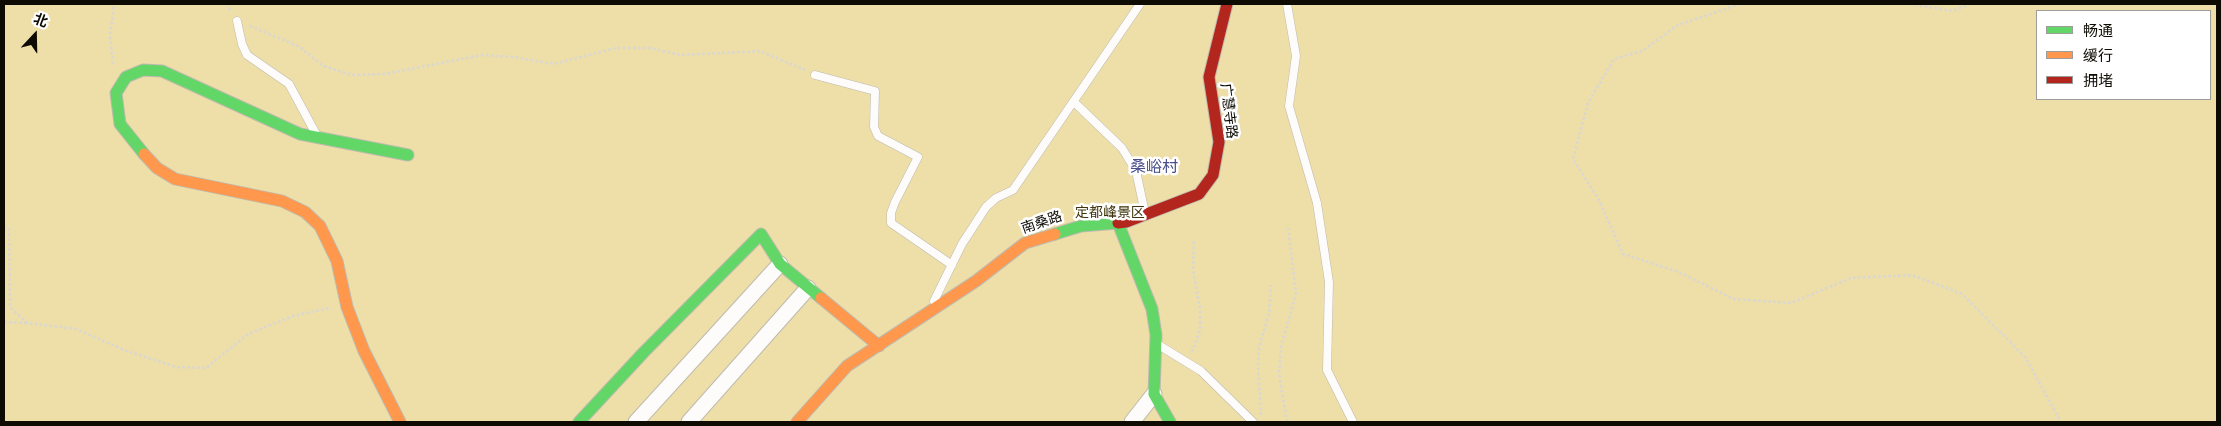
<!DOCTYPE html>
<html>
<head>
<meta charset="utf-8">
<style>
	body { margin:0 }
	#map { position:relative; width:2221px; height:426px; overflow:hidden; background:#f2eddd; font-family:"Varela Round","Noto Sans SC",sans-serif }
	canvas { display:block }
	.frame { position:absolute; inset:0; border:5px solid #0e0b03; pointer-events:none }
	.legend { position:absolute; left:2036px; top:10px; width:175px; height:90px; box-sizing:border-box; background:#fff; border:1px solid #9f9d9a; margin:0; padding:6px 9px; list-style:none; font-size:15px; color:#0e0b03 }
	.legend li { display:flex; align-items:center; gap:10px; height:25px }
	.legend b { width:25px; border:1px solid #9f9d9a }
	.north { position:absolute; left:10px; top:10px; width:50px; height:50px; -webkit-text-stroke:4px #fff; paint-order:stroke; rotate:21deg; font-size:14px; font-weight:700; line-height:20px; text-align:center; color:#0e0b03 }
	.north::after { content:''; display:block; margin:auto; width:18px; height:22px; background:#0e0b03; clip-path:polygon(50% 0,100% 100%,50% 72%,0 100%) }
</style>
</head>
<body>
<div id="map">
<canvas width="2221" height="426"></canvas>
<div class="frame"></div>
<ul class="legend">
<li><b style="height:6px;background:#63d668"></b>畅通</li>
<li><b style="height:6px;background:#ff974d"></b>缓行</li>
<li><b style="height:6px;background:#b3261e"></b>拥堵</li>
</ul>
<div class="north">北</div>
</div>
<script>
const c = document.querySelector('canvas').getContext('2d');
c.lineJoin = 'round';
function fillPath(path, color) {
  c.fillStyle = color;
  c.fill(path, 'evenodd');
}
function poly(rows) {
  const path = new Path2D();
  for (const r of rows) {
    path.moveTo(r[0], r[1]);
    for (let i = 2; i < r.length; i += 2) path.lineTo(r[i], r[i + 1]);
  }
  return path;
}
function trace(path, color, width, dash) {
  c.strokeStyle = color;
  c.lineWidth = width;
  c.lineCap = dash ? 'butt' : 'round';
  c.setLineDash(dash || []);
  c.stroke(path);
}
function drawText(font, color, halo, rows, align = 'center') {
  c.font = font + ' "Varela Round","Noto Sans SC",sans-serif';
  c.lineWidth = 5;
  c.setLineDash([]);
  c.textBaseline = 'middle';
  c.strokeStyle = halo;
  c.fillStyle = color;
  for (const [text, x, y, turn = 0] of rows) {
    c.save();
    c.translate(x, y);
    c.rotate((+turn || 0) * Math.PI / 180);
    c.textAlign = isNaN(turn) ? turn : align;
    if (halo) c.strokeText(text, 0, 0);
    c.fillText(text, 0, 0);
    c.restore();
  }
}
const green = poly([
	[4,4,2217,4,2217,422,4,422],
	[2037,11,2210,11,2210,99,2037,99]
]);
const path = poly([
	[226,4,231,11],
	[1740,4,1678,25,1642,51,1614,59,1588,103,1573,159,1599,200,1623,254,1676,271,1734,299,1791,303,1851,278,1912,275,1962,294,2025,357,2061,422],
	[1868,4,1893,4],
	[1910,4,1953,11,1969,4],
	[250,26,300,47,323,66,352,75,385,74,482,55,513,57,554,64,616,48,650,48,680,55,760,51,805,70],
	[113,64,110,36,114,4],
	[4,226,9,229,10,307,27,323,76,329,124,350,176,367,206,368,248,334,293,316,329,308],
	[4,322,27,323],
	[1192,352,1200,330,1200,309,1193,270,1194,239],
	[1261,415,1258,365,1259,348,1269,314,1271,285],
	[1287,422,1279,374,1281,347,1296,293,1288,228]
]);
const lane = poly([
	[1287,4,1296,56,1289,106,1317,203,1329,282,1327,370,1353,422],
	[237,21,242,44,247,55,289,84,316,134],
	[815,75,875,91,874,127,878,136,918,157,895,202,891,213,891,223,952,265],
	[1074,102,1122,148,1136,171,1145,213],
	[934,301,962,244,986,207,996,198,1013,190,1140,4],
	[1157,344,1201,371,1253,422]
]);
const street = poly([
	[636,422,780,264],
	[689,422,808,288],
	[1132,422,1154,394]
]);
const fast = poly([
	[144,154,120,124,116,93,126,77,143,70,162,71,300,134,408,155],
	[1055,234,1081,226,1118,223,1152,309,1156,335,1154,394,1170,422],
	[579,422,644,352,761,234,780,264,821,298]
]);
const slow = poly([
	[144,154,157,168,175,179,282,201,305,212,320,226,337,261,347,307,364,351,400,422],
	[821,298,879,346],
	[797,422,847,366,976,281,1025,243,1055,234]
]);
const jam = poly([
	[1118,223,1126,222,1199,194,1213,175,1219,142,1209,77,1227,4]
]);
const streetNames = [
	["广慧寺路",1228,111,83],
	["南桑路",1042,223,-19]
];
const parkNames = [
	["定都峰景区",1110,213]
];
const quarterNames = [
	["桑峪村",1154,168]
];
fillPath(green, '#eedea8');
trace(lane, '#bebbae', 9);
trace(street, '#bebbae', 17);
trace(fast, '#bebbae', 13);
trace(slow, '#bebbae', 13);
trace(jam, '#bebbae', 13);
trace(path, '#d8d7d3', 2.5, [2.5, 2.5]);
trace(lane, '#fdfcfa', 8);
trace(street, '#fdfcfa', 15);
trace(fast, '#63d668', 11);
trace(slow, '#ff974d', 11);
trace(jam, '#b3261e', 11);
drawText('14px', '#0e0b03', '#fff', streetNames);
drawText('14px', '#3f340c', '#fff', parkNames);
drawText('16px', '#4a4e8c', '#fff', quarterNames);
</script>
</body>
</html>
